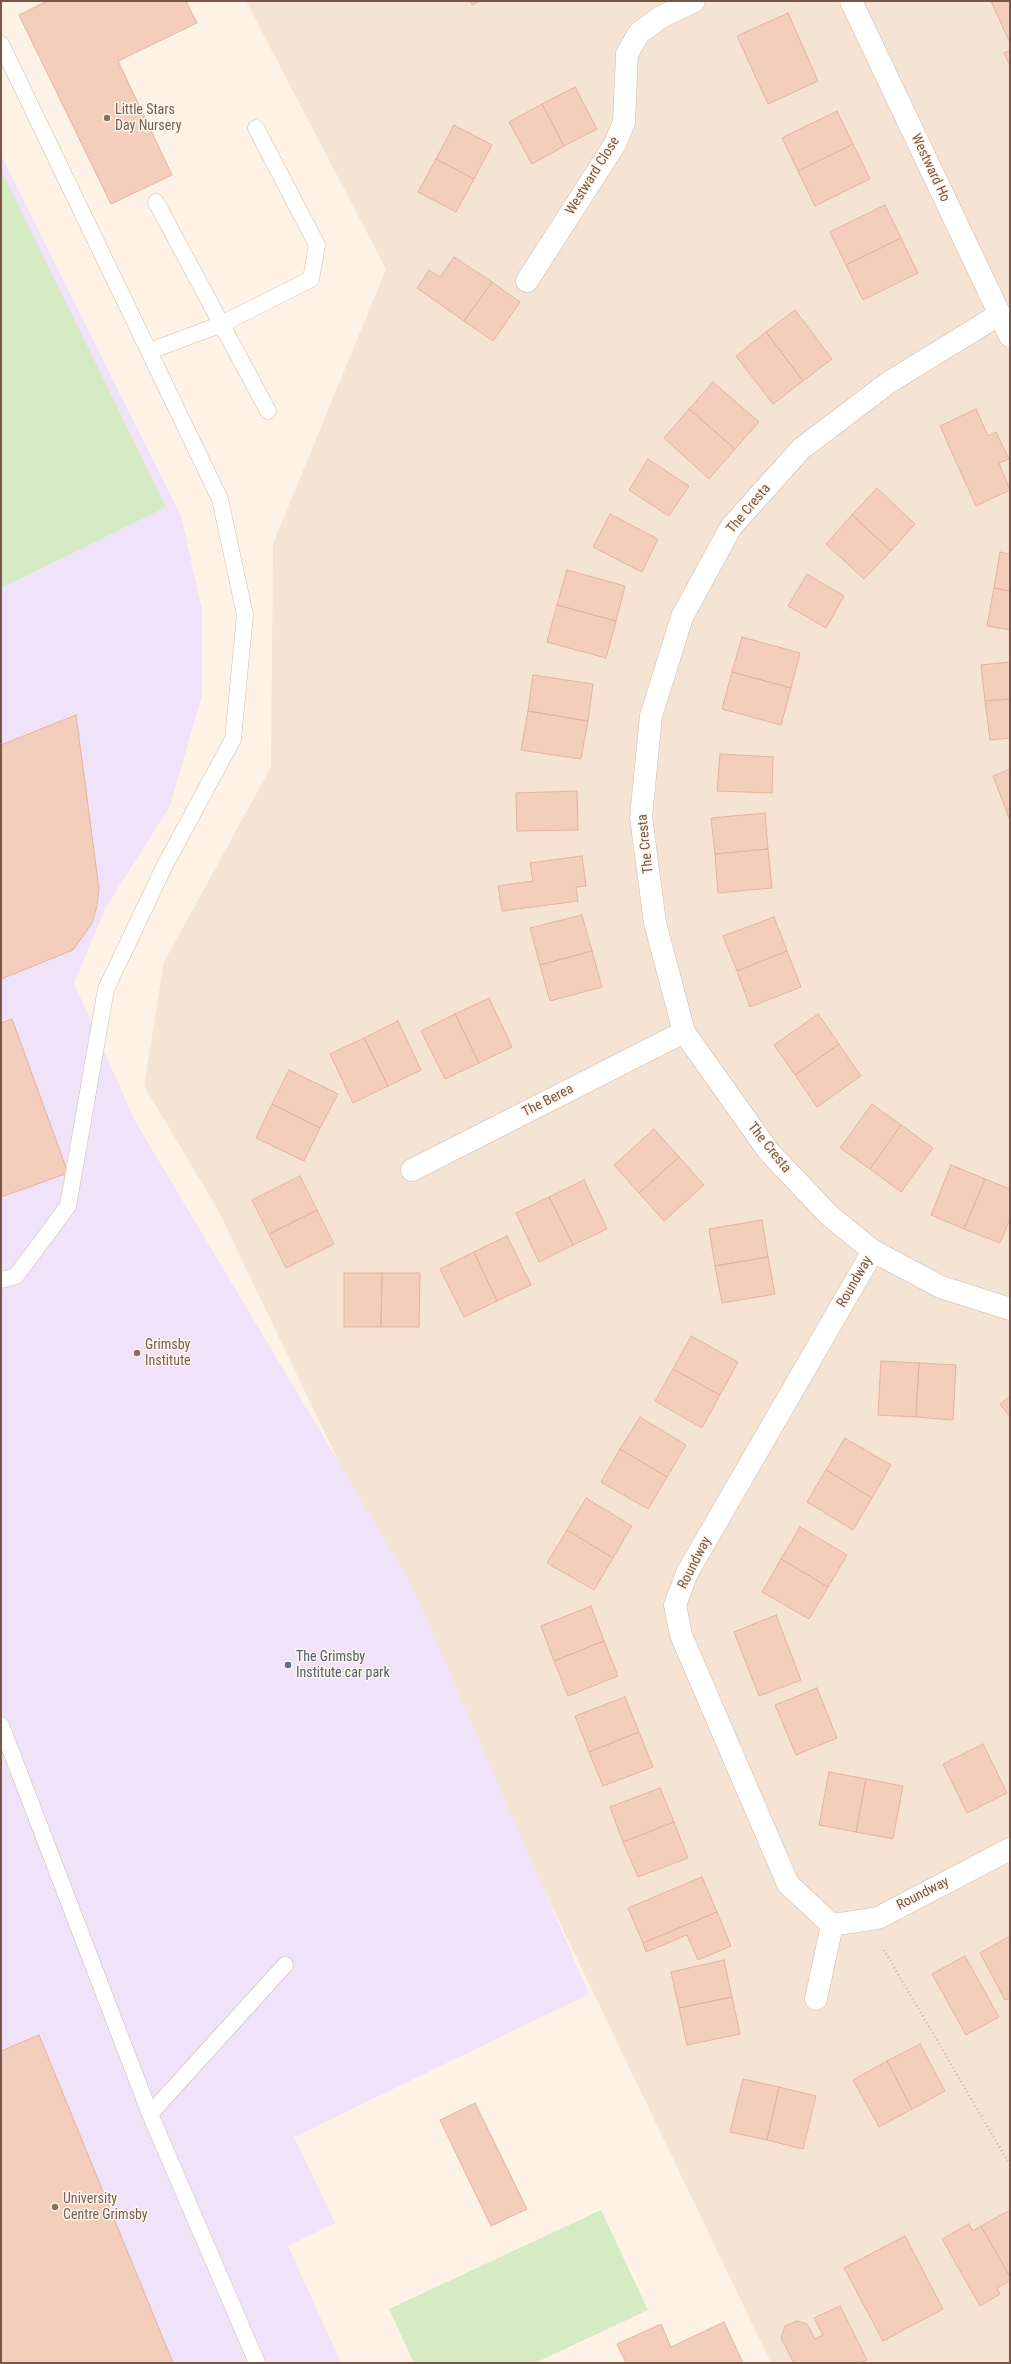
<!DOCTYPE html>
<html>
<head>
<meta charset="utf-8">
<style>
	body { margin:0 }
	#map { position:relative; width:1011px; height:2364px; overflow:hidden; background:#fdf2e5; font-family:"Roboto Condensed",sans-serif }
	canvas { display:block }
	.frame { position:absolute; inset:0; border:2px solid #775749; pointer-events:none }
</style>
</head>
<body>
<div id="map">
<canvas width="1011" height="2364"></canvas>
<div class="frame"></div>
</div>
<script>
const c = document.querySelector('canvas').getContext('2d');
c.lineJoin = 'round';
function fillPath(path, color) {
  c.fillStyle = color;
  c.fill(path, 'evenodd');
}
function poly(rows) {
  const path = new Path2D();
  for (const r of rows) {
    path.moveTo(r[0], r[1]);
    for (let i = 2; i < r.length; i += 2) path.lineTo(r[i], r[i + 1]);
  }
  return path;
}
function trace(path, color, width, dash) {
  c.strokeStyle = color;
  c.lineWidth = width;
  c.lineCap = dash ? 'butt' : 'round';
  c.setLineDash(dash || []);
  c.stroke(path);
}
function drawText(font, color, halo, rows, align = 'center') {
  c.font = font + ' "Roboto Condensed",sans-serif';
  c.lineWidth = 3;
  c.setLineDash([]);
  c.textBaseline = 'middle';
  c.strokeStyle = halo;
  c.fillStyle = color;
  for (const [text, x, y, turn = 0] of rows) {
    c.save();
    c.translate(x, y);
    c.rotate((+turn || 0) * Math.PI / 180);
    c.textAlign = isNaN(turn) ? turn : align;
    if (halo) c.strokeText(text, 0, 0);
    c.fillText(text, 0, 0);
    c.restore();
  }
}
const residential = poly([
	[246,1,1010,1,1010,2363,771,2363,217,1208,144,1086,164,962,271,767,273,544,386,269]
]);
const education = poly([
	[1,155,181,516,202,610,202,695,170,806,106,907,74,983,135,1121,412,1585,589,1994,294,2137,335,2223,288,2246,341,2363,1,2363]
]);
const green = poly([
	[3,174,166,507,1,588,1,175],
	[601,2210,648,2310,535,2363,414,2363,389,2309]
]);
const building = poly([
	[47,1,186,1,197,23,118,61,172,175,111,204,19,15,47,1],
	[470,1,479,1,472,5,470,1],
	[991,1,1010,1,1010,43,991,1],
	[788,13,818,81,768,104,737,36,788,13],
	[1010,50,1010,66,1004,53,1010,50],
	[575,87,597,129,564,146,542,104,575,87],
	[542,104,564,146,532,164,509,122,542,104],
	[837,111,853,144,798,171,782,138,837,111],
	[454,125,492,145,474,179,436,159,454,125],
	[853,144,870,179,815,206,798,171,853,144],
	[436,159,474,179,456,212,418,192,436,159],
	[885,205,901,238,846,265,830,232,885,205],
	[901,238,918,273,863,300,846,265,901,238],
	[454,257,492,282,464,321,417,288,429,270,440,277,454,257],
	[492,282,520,302,493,341,464,321,492,282],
	[795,310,832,359,803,381,766,332,795,310],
	[766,332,803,381,773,404,736,356,766,332],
	[713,382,759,422,735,449,689,409,713,382],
	[689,409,735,449,709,479,664,438,689,409],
	[976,409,988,436,996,432,1009,459,999,463,1010,490,976,506,940,426,976,409],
	[648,459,689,486,669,516,629,490,648,459],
	[877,488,915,524,891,551,852,515,877,488],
	[610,514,658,539,642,572,593,547,610,514],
	[852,515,891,551,864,579,826,544,852,515],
	[1000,552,1010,554,1010,591,994,588,1000,552],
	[567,570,625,586,616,621,557,605,567,570],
	[807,574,844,596,826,628,788,606,807,574],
	[994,588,1010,591,1010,630,987,626,994,588],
	[557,605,616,621,606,658,547,642,557,605],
	[742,637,800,653,791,688,732,672,742,637],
	[1010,662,1010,699,985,701,981,665,1010,662],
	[732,672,791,688,781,725,722,709,732,672],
	[533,675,593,684,588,721,528,711,533,675],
	[1010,699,1010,738,990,740,985,701,1010,699],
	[528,711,588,721,581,759,521,750,528,711],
	[76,715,99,889,97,906,92,923,73,950,1,979,1,745,76,715],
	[720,754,773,757,772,793,717,791,720,754],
	[1010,769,1010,808,1006,810,993,776,1010,769],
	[577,791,578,830,517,831,516,793,577,791],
	[1010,808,1010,821,1006,810,1010,808],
	[765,813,768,849,715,854,711,818,765,813],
	[768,849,772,888,718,893,715,854,768,849],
	[582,856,586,886,576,887,578,901,502,911,498,886,533,881,530,863,582,856],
	[582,915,592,951,540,965,530,928,582,915],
	[774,917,787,951,737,971,723,936,774,917],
	[592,951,602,987,550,1001,540,965,592,951],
	[787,951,801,987,750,1007,737,971,787,951],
	[489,998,512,1047,479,1063,455,1014,489,998],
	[455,1014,479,1063,445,1079,421,1031,455,1014],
	[818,1014,839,1044,795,1075,774,1045,818,1014],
	[12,1019,68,1173,1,1197,1,1023,12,1019],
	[398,1021,421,1070,388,1086,364,1038,398,1021],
	[364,1038,388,1086,353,1103,330,1054,364,1038],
	[839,1044,861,1076,817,1107,795,1075,839,1044],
	[289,1070,338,1094,320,1128,272,1104,289,1070],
	[272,1104,320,1128,304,1161,256,1138,272,1104],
	[872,1104,901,1125,870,1169,840,1148,872,1104],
	[901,1125,933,1148,901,1192,870,1169,901,1125],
	[654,1129,679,1157,639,1193,614,1165,654,1129],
	[679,1157,704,1185,664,1221,639,1193,679,1157],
	[951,1165,985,1179,964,1229,931,1215,951,1165],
	[300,1176,317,1210,269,1234,252,1200,300,1176],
	[985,1179,1010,1189,1010,1219,1000,1243,964,1229,985,1179],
	[584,1180,607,1229,573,1245,549,1197,584,1180],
	[549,1197,573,1245,539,1262,516,1213,549,1197],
	[317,1210,334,1244,286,1268,269,1234,317,1210],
	[762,1220,768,1257,715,1266,709,1229,762,1220],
	[507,1236,531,1285,497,1301,474,1252,507,1236],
	[474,1252,497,1301,464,1317,440,1269,474,1252],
	[768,1257,775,1294,722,1303,715,1266,768,1257],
	[344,1273,382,1273,381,1327,344,1327,344,1273],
	[382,1273,420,1273,419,1327,381,1327,382,1273],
	[691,1336,738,1362,720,1395,673,1369,691,1336],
	[881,1361,919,1363,916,1417,878,1415,881,1361],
	[919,1363,956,1365,953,1420,916,1417,919,1363],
	[673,1369,720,1395,702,1428,655,1401,673,1369],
	[1010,1396,1010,1417,1000,1404,1010,1396],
	[640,1417,686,1445,667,1477,620,1449,640,1417],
	[845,1438,891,1465,872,1498,826,1470,845,1438],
	[620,1449,667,1477,648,1509,601,1482,620,1449],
	[826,1470,872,1498,853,1530,807,1502,826,1470],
	[586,1498,632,1526,613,1558,567,1530,586,1498],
	[800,1527,847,1555,828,1587,781,1559,800,1527],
	[567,1530,613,1558,594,1590,547,1563,567,1530],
	[781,1559,828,1587,809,1619,762,1592,781,1559],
	[591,1606,604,1641,554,1661,541,1626,591,1606],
	[776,1615,801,1680,759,1696,734,1632,776,1615],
	[604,1641,618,1676,568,1696,554,1661,604,1641],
	[817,1688,837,1738,796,1755,775,1705,817,1688],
	[625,1697,639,1732,589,1752,575,1716,625,1697],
	[639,1732,653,1767,603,1786,589,1752,639,1732],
	[983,1744,1007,1793,967,1813,943,1764,983,1744],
	[829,1772,866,1779,856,1832,819,1825,829,1772],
	[866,1779,903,1786,893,1839,856,1832,866,1779],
	[660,1788,674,1822,623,1842,610,1807,660,1788],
	[674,1822,688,1858,638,1877,623,1842,674,1822],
	[702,1877,717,1912,643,1943,628,1908,702,1877],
	[717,1912,731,1946,698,1960,687,1935,646,1952,643,1943,717,1912],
	[1010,1936,1010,1998,1005,2000,980,1953,1010,1936],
	[965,1956,999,2017,966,2035,932,1974,965,1956],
	[724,1960,732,1997,679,2008,671,1972,724,1960],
	[732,1997,740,2034,687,2045,679,2008,732,1997],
	[39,2035,173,2363,1,2363,1,2051,39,2035],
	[920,2044,945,2091,912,2109,887,2061,920,2044],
	[887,2061,912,2109,879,2127,853,2080,887,2061],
	[743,2079,779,2087,767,2140,730,2132,743,2079],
	[779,2087,816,2096,803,2149,767,2140,779,2087],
	[475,2103,527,2209,491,2226,440,2120,475,2103],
	[1010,2210,1010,2277,981,2226,1010,2210],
	[969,2224,973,2231,981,2226,1010,2277,1010,2281,997,2288,1000,2294,980,2306,942,2239,969,2224],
	[905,2236,943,2309,883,2341,844,2268,905,2236],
	[840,2306,867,2360,860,2363,794,2363,781,2338,785,2326,797,2321,807,2324,815,2339,823,2335,814,2318,840,2306],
	[724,2322,743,2363,626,2363,617,2344,661,2324,671,2347,724,2322]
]);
const path = poly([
	[884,1950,1010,2165]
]);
const lane = poly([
	[1,44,220,499,245,615,233,739,165,865,106,989,68,1206,16,1276,1,1280],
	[156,202,268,411],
	[150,351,222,324,311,279,317,245,256,128],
	[1,1725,150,2114,257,2363],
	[150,2114,285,1965]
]);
const street = poly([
	[527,281,615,144,624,122,627,54,639,33,661,17,694,1],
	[1000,314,888,383,801,449,731,527,682,617,651,716,641,817,655,923,684,1032,769,1152,830,1216,873,1251,941,1287,1010,1309],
	[412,1170,684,1032],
	[873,1251,687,1573,675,1605,681,1635,788,1884,832,1925,878,1918,1010,1849],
	[816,1999,832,1925]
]);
const secondary = poly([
	[851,1,1010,336]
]);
const markers = [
	[107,118,4,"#8d6e63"],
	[137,1353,4,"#8d6e63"],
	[288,1665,4,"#5c6f8a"],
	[55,2207,4,"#8d6e63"]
];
const educationNames = [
	["Little Stars",115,110],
	["Day Nursery",115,126],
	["Grimsby",145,1345],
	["Institute",145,1361],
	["University",63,2199],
	["Centre Grimsby",63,2215]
];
const streetNames = [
	["Westward Ho",930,168,65],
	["Westward Close",593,176,-58],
	["The Cresta",749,509,-50],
	["The Cresta",646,844,-96],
	["The Berea",548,1101,-27],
	["The Cresta",769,1148,51],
	["Roundway",855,1282,-60],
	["Roundway",695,1563,-63],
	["Roundway",923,1894,-27]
];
const serviceNames = [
	["The Grimsby",296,1657],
	["Institute car park",296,1673]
];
fillPath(residential, '#f5e3d3');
fillPath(education, '#efe2f9');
fillPath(green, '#d6ebc3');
fillPath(building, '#f3cebc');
trace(building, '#e6b39c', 1);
trace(lane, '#d1bbad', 17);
trace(street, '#d1bbad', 23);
trace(secondary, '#d4bbab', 23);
trace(path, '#d8b19f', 2.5, [1, 3]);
trace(lane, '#fff', 16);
trace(street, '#fff', 22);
trace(secondary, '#fff', 22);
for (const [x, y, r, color] of markers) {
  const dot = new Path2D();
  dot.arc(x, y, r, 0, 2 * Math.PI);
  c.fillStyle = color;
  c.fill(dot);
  trace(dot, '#fff6ec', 1.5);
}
drawText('14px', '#785e54', '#fff6ec', educationNames, 'left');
drawText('14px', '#775749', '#fff6ec', streetNames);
drawText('14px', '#4e5e75', '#fff6ec', serviceNames, 'left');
</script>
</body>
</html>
